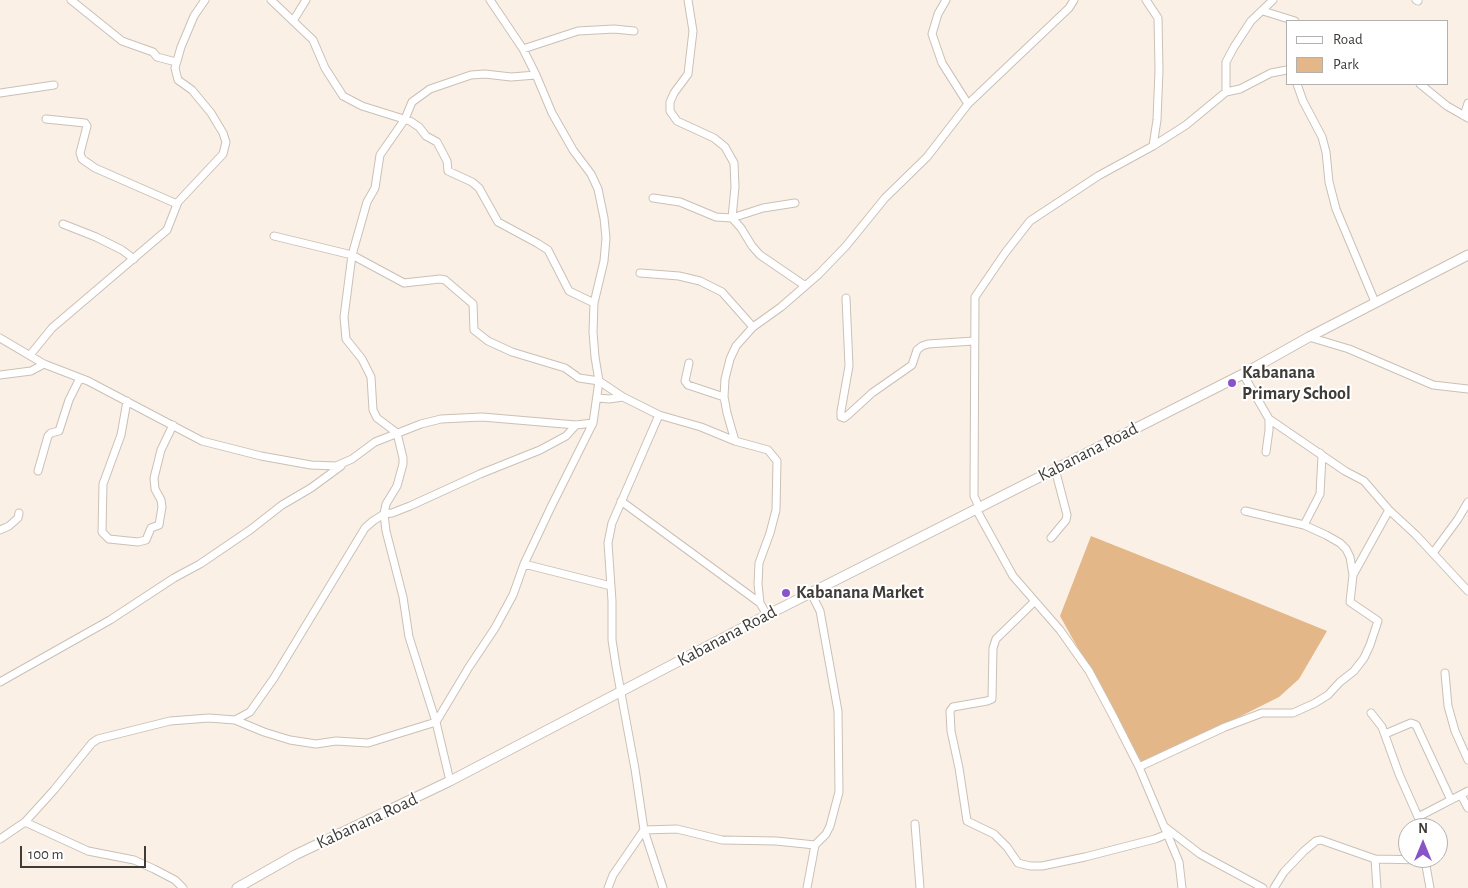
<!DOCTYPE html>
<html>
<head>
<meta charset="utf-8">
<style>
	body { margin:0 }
	#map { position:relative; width:1468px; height:888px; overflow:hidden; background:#fbf0e6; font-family:"Alegreya Sans",sans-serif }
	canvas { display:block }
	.legend { position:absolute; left:1286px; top:20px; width:162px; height:65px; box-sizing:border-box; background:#fff; border:1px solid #b2b1af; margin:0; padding:6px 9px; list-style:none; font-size:15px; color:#3f3b37 }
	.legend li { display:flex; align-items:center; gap:10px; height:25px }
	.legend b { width:25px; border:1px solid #b2b1af }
	.north { position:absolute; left:1398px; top:818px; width:50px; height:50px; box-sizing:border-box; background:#fff; border:1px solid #b2b1af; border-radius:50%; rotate:0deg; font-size:14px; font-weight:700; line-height:20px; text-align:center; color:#3f3b37 }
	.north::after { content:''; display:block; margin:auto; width:18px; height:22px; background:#8a52c9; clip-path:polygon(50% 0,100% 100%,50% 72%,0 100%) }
	.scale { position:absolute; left:20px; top:846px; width:126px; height:22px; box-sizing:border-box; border:2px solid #3f3b37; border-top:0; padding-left:6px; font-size:15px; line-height:18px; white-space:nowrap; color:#3f3b37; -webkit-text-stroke:4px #fff; paint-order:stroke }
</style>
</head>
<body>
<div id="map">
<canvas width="1468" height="888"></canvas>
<ul class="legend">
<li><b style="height:6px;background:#fff"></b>Road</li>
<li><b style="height:14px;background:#e3b787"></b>Park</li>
</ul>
<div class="north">N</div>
<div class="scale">100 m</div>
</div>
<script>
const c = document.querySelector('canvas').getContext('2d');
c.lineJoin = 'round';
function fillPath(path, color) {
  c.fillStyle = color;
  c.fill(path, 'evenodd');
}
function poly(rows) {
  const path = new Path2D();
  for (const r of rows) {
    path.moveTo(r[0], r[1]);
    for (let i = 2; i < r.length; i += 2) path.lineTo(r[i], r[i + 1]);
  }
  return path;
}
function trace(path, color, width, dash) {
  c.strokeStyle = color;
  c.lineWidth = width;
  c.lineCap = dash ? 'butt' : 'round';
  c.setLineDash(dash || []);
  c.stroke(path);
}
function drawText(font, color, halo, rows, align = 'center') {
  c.font = font + ' "Alegreya Sans",sans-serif';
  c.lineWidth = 4;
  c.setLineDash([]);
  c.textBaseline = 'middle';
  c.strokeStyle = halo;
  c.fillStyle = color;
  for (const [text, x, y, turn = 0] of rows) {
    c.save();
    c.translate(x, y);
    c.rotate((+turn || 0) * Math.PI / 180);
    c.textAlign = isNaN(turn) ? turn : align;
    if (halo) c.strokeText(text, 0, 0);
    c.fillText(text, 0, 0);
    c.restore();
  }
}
const green = poly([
	[1091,536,1179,571,1327,631,1299,679,1279,697,1143,765,1060,616]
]);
const minor = poly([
	[71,0,122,41,153,52,157,57,176,62],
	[271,0,313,40,325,68,343,96,362,106,410,121,419,127,426,136,437,142,447,161,448,171,472,182,479,188,498,222,537,243,548,250,569,291,594,303],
	[688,0,693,31,688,74,674,93,670,102,670,111,677,121,714,138,725,147,734,163,735,187,732,218,741,228,752,246,760,255,804,285],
	[946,0,938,14,932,34,942,63,968,104],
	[1146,0,1158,18,1159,70,1157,120,1153,146],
	[1416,0,1418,1],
	[1263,11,1295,21],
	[293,21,306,0],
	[523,49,578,31,614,29,634,31],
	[1297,84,1303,101,1322,137,1326,152,1329,182,1336,209,1375,302],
	[1420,84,1447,106,1468,118],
	[1226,92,1240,89,1271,73,1287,70],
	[0,93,54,85],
	[1464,116,1468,103],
	[46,119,85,123,87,126,80,153,82,159,95,168,177,204],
	[653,198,680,202,716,217,732,218,763,208,795,203],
	[63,224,96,237,122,250,134,259],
	[274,236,352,255,404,283,440,279,445,280,473,304,474,330,488,341,512,352,565,368,579,378,599,381,623,397,659,415,701,427,735,441,768,450,777,461,776,510,770,533,759,563,758,584,760,603,767,615],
	[640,273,679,276,700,281,722,292,753,327],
	[846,298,849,366,841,411,841,417,844,418,848,415,872,393,912,365,917,350,922,346,928,344,974,341],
	[1309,337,1349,349,1433,385,1468,389],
	[0,338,44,364,88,381,202,441,261,456,311,465,336,466,352,459,375,442,421,424,441,419,482,417,576,425,593,423],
	[30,355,52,328,167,230,178,202,223,154,226,142,223,133,211,113,192,90,178,80,175,68,181,47,194,16,205,0],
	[689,363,685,381,688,385,724,397],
	[1243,374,1269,419,1345,471,1364,481,1389,510,1416,535,1468,591],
	[0,375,31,371,44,364],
	[598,398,609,399,623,397],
	[127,401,121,435,103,484,102,532,109,539,138,542,146,540,151,528,159,525,162,507,161,500,155,489,154,478,161,450,173,425],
	[659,415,612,523,608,543,612,601,612,640,616,666,635,769,644,830,663,888],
	[735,441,727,413,724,397,725,379,730,359,736,346,753,327,781,307,819,274,846,246,885,198,927,157,968,104,1069,8,1074,0],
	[1266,452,1269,430,1269,419],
	[38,471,48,436,51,433,59,431,69,400,80,378],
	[621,501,760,603],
	[979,507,974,496,975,297,1005,253,1030,221,1098,176,1153,146,1186,125,1226,92,1226,62,1234,47,1251,21,1273,0],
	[976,509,1013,576,1060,630,1089,671,1112,714,1139,767,1179,862,1182,888],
	[1304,525,1320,494,1322,456,1320,453],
	[0,530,9,526,18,518,19,513],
	[1051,538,1066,520,1067,515,1055,469],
	[1433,553,1458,519,1468,502],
	[524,564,611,586],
	[1353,575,1389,510],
	[1034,602,996,639,993,648,992,699,987,701,953,707,950,711,951,731,959,768,967,821,994,834,1007,847,1018,863,1030,866,1042,866,1085,857,1155,839,1167,834],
	[1445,673,1448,706,1455,731,1468,760],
	[0,682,110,620,174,578,200,564,250,530,282,505,311,488,341,466],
	[1371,713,1382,727,1399,774,1423,828],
	[235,720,250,712,274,678,365,528,373,521,384,514,392,513,410,506,480,474,540,450,566,436,576,425],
	[1385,734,1411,723,1416,725,1451,800],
	[1139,767,1225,727,1262,713,1293,713,1315,703,1328,695,1340,682,1354,671,1364,658,1370,645,1378,621,1350,602,1353,575,1350,557,1346,549,1340,543,1326,535,1304,525,1245,511],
	[450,781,436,722,469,667,495,628,513,595,524,564,551,507,593,423,599,381,595,357,593,332,594,303,604,261,606,238,604,218,598,189,591,174,573,150,552,113,536,75,523,49,490,0],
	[1461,795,1468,808],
	[1418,817,1468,791],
	[25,822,88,851,134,860,154,869,175,880,183,888],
	[915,824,920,888],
	[1165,827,1200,854,1263,888],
	[0,839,25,822,54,790,92,743,98,739,170,721,209,718,235,720,264,732,290,740,316,744,336,741,368,743,436,722,409,637,403,597,386,531,384,514,386,504,397,486,403,464,403,458,397,433,377,418,373,410,371,377,362,359,346,339,344,317,352,255,367,202,375,188,380,155,405,119,412,102,430,89,471,75,485,74,511,77,536,75],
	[1375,859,1377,888],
	[1425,860,1430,888],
	[608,888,613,875,644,830,677,829,722,840,776,841,815,845],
	[807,888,815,845,826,834,830,826,839,792,838,711,820,611,811,593],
	[1274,888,1284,872,1304,851,1316,841,1321,840,1375,859,1425,860,1425,858]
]);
const tertiary = poly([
	[237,888,295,855,450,781,767,615,1243,374,1309,337,1468,255]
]);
const markers = [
	[1232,383,5,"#8a52c9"],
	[786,593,5,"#8a52c9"]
];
const poiNames = [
	["Kabanana",1242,373],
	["Primary School",1242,394],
	["Kabanana Market",796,593]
];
const streetNames = [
	["Kabanana Road",1088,452,-27],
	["Kabanana Road",727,636,-28],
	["Kabanana Road",367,821,-25]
];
fillPath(green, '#e3b787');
trace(minor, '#cac0b6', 9);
trace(tertiary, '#cac0b6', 11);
trace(minor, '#fff', 7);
trace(tertiary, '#fff', 9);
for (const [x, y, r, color] of markers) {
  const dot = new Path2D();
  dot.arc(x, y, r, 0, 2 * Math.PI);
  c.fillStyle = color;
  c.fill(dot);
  trace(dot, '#fff', 2);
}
drawText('bold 18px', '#3f3b37', '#fff', poiNames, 'left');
drawText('18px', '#3f3b37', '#fff', streetNames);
</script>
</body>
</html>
